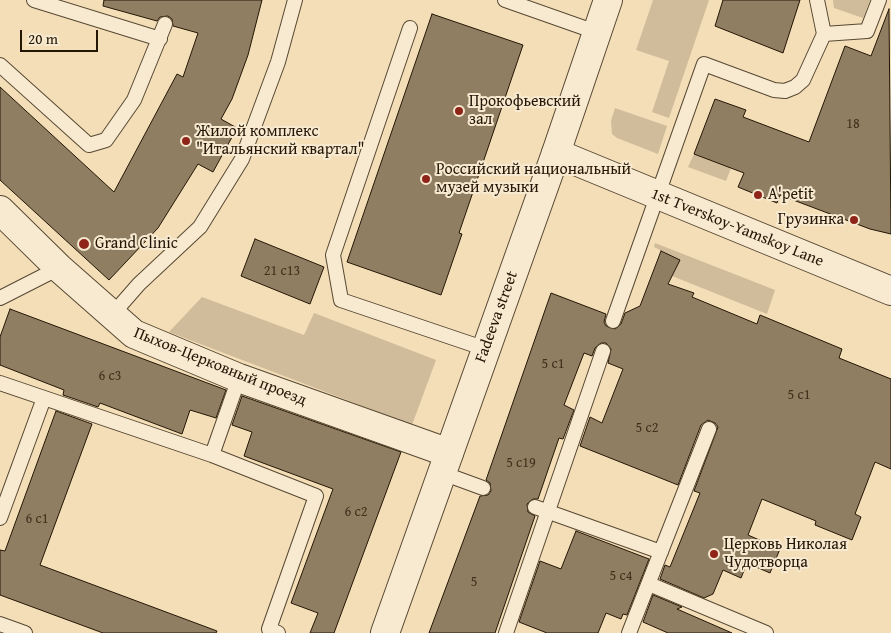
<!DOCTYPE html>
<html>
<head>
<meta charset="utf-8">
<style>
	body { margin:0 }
	#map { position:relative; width:891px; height:633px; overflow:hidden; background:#f3deb8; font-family:"Gentium Book Plus",serif }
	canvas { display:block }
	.scale { position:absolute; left:20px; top:30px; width:78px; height:22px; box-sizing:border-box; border:2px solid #241605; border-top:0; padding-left:6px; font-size:15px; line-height:18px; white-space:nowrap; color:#241605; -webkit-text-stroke:4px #f7ead1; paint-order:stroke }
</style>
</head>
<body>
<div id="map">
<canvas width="891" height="633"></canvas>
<div class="scale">20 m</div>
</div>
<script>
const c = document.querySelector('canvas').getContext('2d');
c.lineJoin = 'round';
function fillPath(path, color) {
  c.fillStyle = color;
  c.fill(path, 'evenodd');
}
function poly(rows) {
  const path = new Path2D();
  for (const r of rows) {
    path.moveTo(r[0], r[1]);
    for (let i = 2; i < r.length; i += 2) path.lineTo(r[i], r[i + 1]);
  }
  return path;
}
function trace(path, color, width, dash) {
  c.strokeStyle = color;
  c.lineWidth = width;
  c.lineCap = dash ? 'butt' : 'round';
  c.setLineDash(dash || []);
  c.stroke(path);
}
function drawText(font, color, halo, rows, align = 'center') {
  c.font = font + ' "Gentium Book Plus",serif';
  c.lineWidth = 4;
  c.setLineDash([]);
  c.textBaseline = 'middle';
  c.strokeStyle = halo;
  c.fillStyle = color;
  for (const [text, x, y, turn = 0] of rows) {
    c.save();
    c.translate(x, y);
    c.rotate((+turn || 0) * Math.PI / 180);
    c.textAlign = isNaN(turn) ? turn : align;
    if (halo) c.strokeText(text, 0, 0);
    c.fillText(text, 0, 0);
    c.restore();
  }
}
const green = poly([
	[653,0,709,0,669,118,652,112,669,61,636,50],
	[833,0,870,0,863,18,834,8],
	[615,108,667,126,658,154,617,138,612,134,611,121],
	[694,154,731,168,726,181,688,167],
	[655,243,775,290,767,314,672,276,679,260,654,247],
	[202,297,304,335,314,313,436,360,412,425,169,332]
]);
const building = poly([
	[104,0,262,0,248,55,232,99,221,119,237,128,213,172,198,164,158,228,109,280,0,180,0,87,114,192,177,74,183,77,198,33,173,26,172,19,168,16,160,17,157,21,103,6,104,0],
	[723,0,800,0,783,53,715,26,723,0],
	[889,9,891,234,870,229,780,195,777,203,738,187,744,173,694,154,715,99,746,110,743,117,809,142,845,46,871,56,889,9],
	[432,14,523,45,459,233,462,234,441,295,347,262,432,14],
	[255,239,324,267,310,304,241,276,255,239],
	[661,251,680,260,668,284,694,293,692,297,757,324,760,315,842,349,839,358,891,379,891,469,875,462,855,514,861,517,852,540,815,525,816,521,762,499,748,535,780,549,770,573,747,563,741,578,723,570,713,594,704,598,660,579,665,565,670,567,700,493,694,491,718,427,715,423,708,420,701,425,678,485,580,446,590,417,602,423,623,369,608,363,611,349,606,343,601,343,595,348,592,356,584,353,564,405,574,410,563,439,559,438,538,499,533,499,527,504,528,512,535,516,495,633,429,633,480,496,488,495,491,491,490,483,486,480,551,293,606,314,604,322,606,326,615,329,621,324,625,313,640,306,661,251],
	[10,309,226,390,216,418,190,410,182,434,100,403,98,407,63,395,64,390,0,365,0,337,10,309],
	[242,396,401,452,334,633,310,633,318,613,291,603,333,489,244,456,252,432,232,425,242,396],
	[56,411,92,424,40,565,217,631,216,633,103,633,0,595,0,550,5,551,56,411],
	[576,531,649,559,627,615,623,614,621,619,606,613,598,633,547,633,519,622,540,561,561,569,576,531],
	[653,595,682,607,677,609,732,633,668,633,643,622,653,595]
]);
const service = poly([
	[34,0,160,39],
	[505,0,596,32],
	[817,0,824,34],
	[410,28,333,255,341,300,486,349],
	[0,65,89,145,106,140,134,100,165,24],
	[0,298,59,268],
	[111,316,139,284,200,227,242,159,278,62,295,0],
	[613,321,704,64,774,90,785,91,795,87,803,80,824,34,867,31,879,0],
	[0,383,212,455,316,496,269,629,278,633],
	[212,455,239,378],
	[442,473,483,488],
	[535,507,661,552],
	[0,518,44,398],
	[649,584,766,633],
	[0,624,25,633],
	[506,633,603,351],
	[629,633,709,429]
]);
const minor = poly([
	[556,153,891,291],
	[0,210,59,268,134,334,239,378,449,453]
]);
const tertiary = poly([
	[385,633,556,153,608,0]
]);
const markers = [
	[459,111,5,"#8f2418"],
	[186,141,5,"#8f2418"],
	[426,179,5,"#8f2418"],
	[758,195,5,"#8f2418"],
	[854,220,5,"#8f2418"],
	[84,244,6,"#8f2418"],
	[714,554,5,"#8f2418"]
];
const numberNames = [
	["18",853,124],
	["21 с13",282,271],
	["5 с1",553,364],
	["6 с3",110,376],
	["5 с1",799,395],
	["5 с2",647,428],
	["5 с19",521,463],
	["6 с2",356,512],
	["6 с1",37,519],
	["5 с4",621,576],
	["5",474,582]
];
const poiNames = [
	["Прокофьевский",469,102],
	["зал",469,120],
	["Жилой комплекс",196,132],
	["\"Итальянский квартал\"",196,150],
	["Российский национальный",436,170],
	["музей музыки",436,188],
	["A'petit",768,195],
	["Грузинка",844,220,"right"],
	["Grand Clinic",95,244],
	["Церковь Николая",724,545],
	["Чудотворца",724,563]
];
const streetNames = [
	["1st Tverskoy-Yamskoy Lane",737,228,22],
	["Fadeeva street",497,317,-70],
	["Пыхов-Церковный проезд",220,367,22]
];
fillPath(green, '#d0bc9a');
fillPath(building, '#907e62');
trace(building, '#241605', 1);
trace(service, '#584832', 16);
trace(minor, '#584832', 30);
trace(tertiary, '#584832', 30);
trace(service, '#f7ead1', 14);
trace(minor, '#f7ead1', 28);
trace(tertiary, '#f7ead1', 28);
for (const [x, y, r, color] of markers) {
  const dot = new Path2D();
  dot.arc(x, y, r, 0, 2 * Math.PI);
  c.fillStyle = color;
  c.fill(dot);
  trace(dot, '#f7ead1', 2);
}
drawText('14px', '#3f301c', null, numberNames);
drawText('16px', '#241605', '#f7ead1', poiNames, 'left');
drawText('16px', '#241605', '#f7ead1', streetNames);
</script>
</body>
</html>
